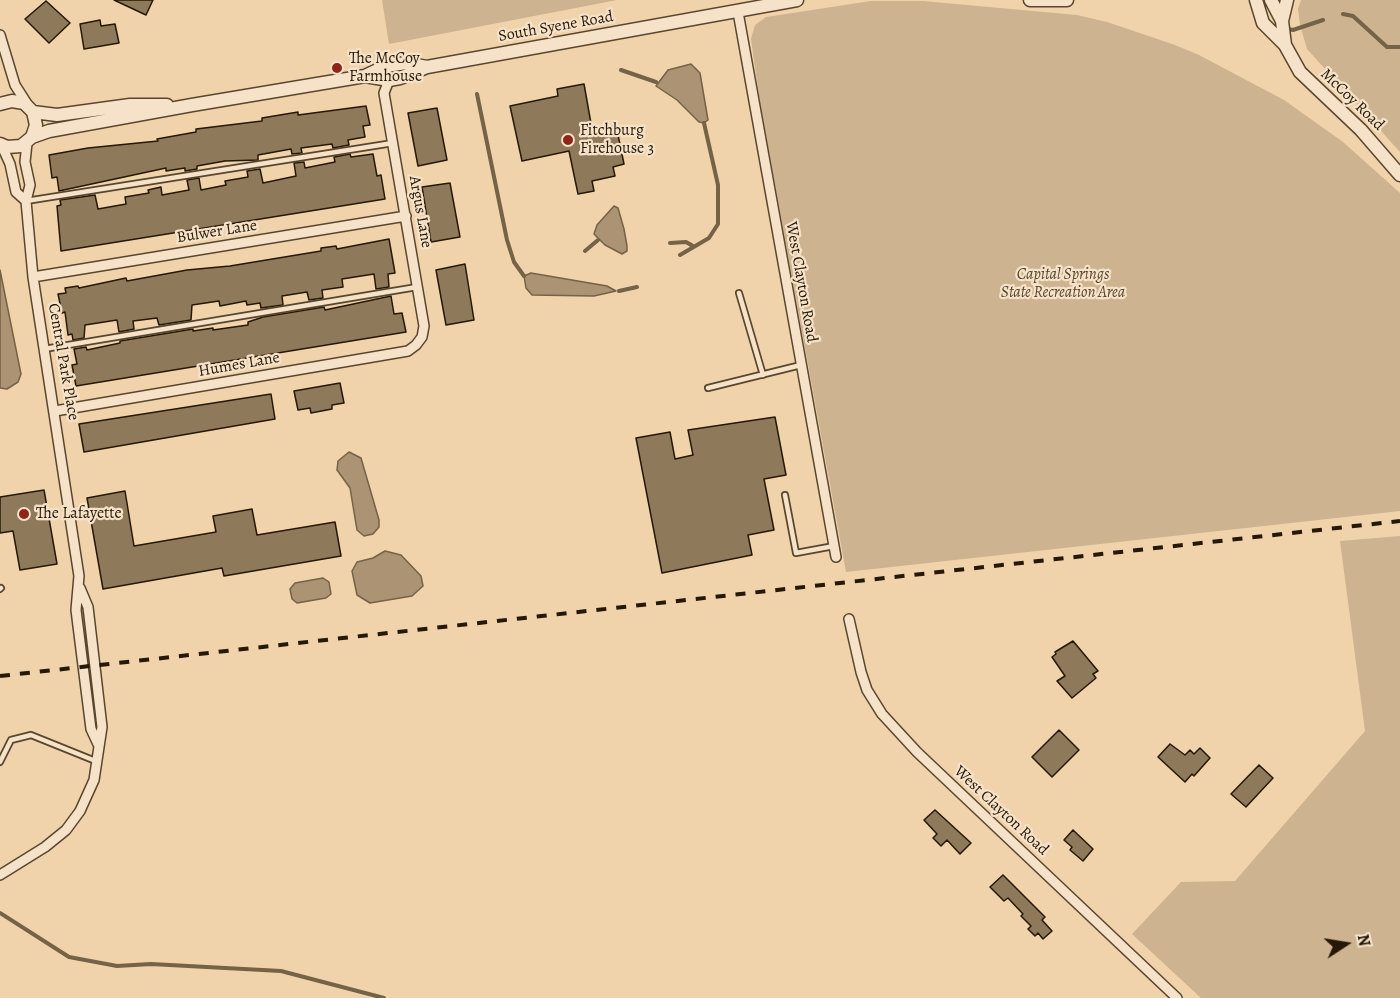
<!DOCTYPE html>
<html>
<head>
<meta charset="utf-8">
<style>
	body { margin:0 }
	#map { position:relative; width:1400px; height:998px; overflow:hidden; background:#f0d3ab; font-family:Alegreya,serif }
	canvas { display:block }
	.north { position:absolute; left:1316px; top:914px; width:60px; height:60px; -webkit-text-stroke:4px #f5e2c8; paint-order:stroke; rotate:78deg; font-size:16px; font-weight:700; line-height:24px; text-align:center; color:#251805 }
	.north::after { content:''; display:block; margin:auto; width:21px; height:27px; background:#251805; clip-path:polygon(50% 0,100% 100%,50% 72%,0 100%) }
</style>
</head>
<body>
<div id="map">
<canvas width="1400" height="998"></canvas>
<div class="north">N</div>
</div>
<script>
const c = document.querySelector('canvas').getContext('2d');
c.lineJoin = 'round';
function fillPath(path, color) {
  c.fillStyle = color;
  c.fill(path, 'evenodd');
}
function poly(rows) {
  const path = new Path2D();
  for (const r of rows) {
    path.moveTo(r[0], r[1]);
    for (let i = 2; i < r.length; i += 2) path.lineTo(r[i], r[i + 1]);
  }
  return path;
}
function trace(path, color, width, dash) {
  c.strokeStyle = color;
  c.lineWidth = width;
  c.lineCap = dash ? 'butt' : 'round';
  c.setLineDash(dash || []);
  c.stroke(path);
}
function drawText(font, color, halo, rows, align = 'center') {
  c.font = font + ' Alegreya,serif';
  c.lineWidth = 4.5;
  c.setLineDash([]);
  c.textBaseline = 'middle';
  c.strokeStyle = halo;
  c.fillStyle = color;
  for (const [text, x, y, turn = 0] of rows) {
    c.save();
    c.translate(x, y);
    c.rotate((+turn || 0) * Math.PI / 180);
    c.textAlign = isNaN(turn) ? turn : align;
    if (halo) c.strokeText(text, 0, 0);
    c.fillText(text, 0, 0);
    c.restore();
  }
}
const green = poly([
	[382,0,617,0,389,44],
	[1301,0,1400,0,1400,152,1307,49,1300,25,1298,9],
	[871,1,923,1,1077,15,1107,22,1175,45,1199,55,1284,100,1343,142,1400,193,1400,511,846,572,760,102,751,39,755,25,766,17],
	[1400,536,1400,998,1201,998,1132,934,1181,882,1235,881,1365,731,1340,541]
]);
const water = poly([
	[691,64,700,73,708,120,704,123,699,122,677,100,656,86,668,70,691,64],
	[614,206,618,208,624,229,627,246,627,251,622,254,605,245,594,234,597,225,614,206],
	[0,270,21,374,18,382,7,389,0,388,0,270],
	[531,273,607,286,616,291,594,296,532,295,526,288,524,276,531,273],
	[349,452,361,458,379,520,379,527,373,534,364,536,357,530,350,488,337,470,338,461,349,452],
	[385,551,401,555,421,576,423,586,412,596,370,603,357,595,352,571,357,562,373,558,385,551],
	[323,578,329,582,331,594,326,598,297,603,292,599,290,589,295,583,323,578]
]);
const stream = poly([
	[1343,14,1353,16,1387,47,1400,47],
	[1284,28,1293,30,1323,20],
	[621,70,656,82],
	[477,94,507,240,514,262,524,276],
	[670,243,686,242,693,246],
	[585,251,598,240],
	[680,255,709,238,718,224,718,185,704,123],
	[619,291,637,287],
	[0,913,69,957,117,966,151,964,281,971,384,998]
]);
const building = poly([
	[114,0,153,0,146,15,114,0],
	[46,1,70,23,49,43,25,19,46,1],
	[100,20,101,26,115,24,119,43,84,49,80,24,100,20],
	[584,84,592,129,616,125,624,164,613,167,615,176,592,181,594,191,578,194,569,151,522,161,510,106,558,96,557,89,584,84],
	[366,106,370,125,363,126,365,137,348,140,349,145,333,148,332,144,301,148,302,153,292,154,291,149,258,155,258,160,225,161,197,166,197,169,185,171,185,168,166,171,166,168,59,191,57,177,52,178,49,155,88,148,158,141,157,139,196,132,196,129,262,121,262,118,298,112,298,115,366,106],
	[437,108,447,160,418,166,408,113,437,108],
	[350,154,351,157,373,154,377,176,381,175,385,199,61,251,57,206,61,205,60,200,95,195,98,209,126,204,125,197,149,193,148,190,161,187,162,195,189,190,187,180,199,178,201,190,226,185,225,181,248,177,247,171,260,169,263,183,296,176,294,163,304,162,305,168,335,162,334,157,350,154],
	[450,183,460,237,431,242,422,187,450,183],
	[389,239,395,273,388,274,389,287,376,289,374,274,342,279,343,287,322,290,323,298,309,300,307,292,282,296,283,305,261,308,260,303,247,305,246,301,220,306,219,301,192,305,191,320,159,325,157,318,133,321,134,329,119,332,117,320,85,325,84,338,73,340,72,334,68,335,65,312,62,313,58,294,66,293,65,288,78,286,79,288,126,278,127,281,187,270,230,266,321,251,321,248,336,246,337,249,389,239],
	[465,264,474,320,446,325,436,270,465,264],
	[391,296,394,314,402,313,406,332,76,386,72,365,77,364,74,349,86,347,87,350,120,343,120,341,193,329,193,331,213,328,213,330,248,325,248,322,263,317,324,307,325,310,391,296],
	[340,383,344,403,332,405,332,409,311,413,310,408,298,410,294,391,340,383],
	[271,394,275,419,84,452,79,424,271,394],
	[775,417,786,475,764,479,774,530,748,535,752,555,662,573,636,438,670,432,675,459,693,455,688,430,775,417],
	[44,490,57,564,20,570,13,531,0,533,0,497,44,490],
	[125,491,134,546,216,532,213,516,252,509,257,535,335,522,341,556,224,576,222,568,103,589,87,498,125,491],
	[1073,641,1098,671,1093,674,1096,678,1072,698,1057,681,1065,676,1052,657,1056,654,1055,652,1073,641],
	[1059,730,1079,750,1052,777,1032,757,1059,730],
	[1170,744,1185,755,1190,750,1194,754,1200,748,1210,758,1194,776,1192,774,1185,782,1158,757,1170,744],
	[1259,765,1273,778,1246,807,1231,794,1259,765],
	[935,810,971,843,960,854,947,840,941,846,933,838,937,834,924,820,935,810],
	[1073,830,1093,849,1083,861,1070,850,1072,847,1064,840,1073,830],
	[1003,875,1045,917,1042,920,1052,931,1043,939,1038,933,1035,936,1028,929,1031,926,1021,916,1023,914,1008,898,1004,901,990,887,1003,875]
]);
const service = poly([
	[26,201,393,143],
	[739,293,763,375],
	[44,349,417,287],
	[708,388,801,365],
	[785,495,796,553,834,546],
	[0,589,1,588],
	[0,762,11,740,31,735,98,762]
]);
const minor = poly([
	[738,12,836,557],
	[0,35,15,85,29,107],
	[27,143,25,162,30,185,26,201,33,277,79,576,76,610,91,729,98,744],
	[1,144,10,164,16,192,26,201],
	[33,277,406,216],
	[55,411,408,351,416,345,422,337,424,326,384,93,389,80],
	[849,619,861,672,867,690,882,714,917,752,1177,998],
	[0,875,45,847,66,830,80,811,94,780,102,727,88,607,80,588]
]);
const tertiary = poly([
	[1030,0,1067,0],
	[1256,0,1263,23,1285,45],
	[1271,0,1282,21,1285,45,1300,72,1361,130,1400,175],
	[1282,21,1287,0],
	[365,76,389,80,400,78,427,67,797,0],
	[0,104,12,101,24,103,33,112,36,125,32,137,21,146,7,147,0,144],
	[33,112,57,115,130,105,167,105],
	[32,137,49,131,192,105,365,76,386,66,406,63,427,67]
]);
const rail = poly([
	[0,676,1400,521]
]);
const markers = [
	[337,68,6,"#8f2418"],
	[568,140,6,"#8f2418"],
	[24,514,6,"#8f2418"]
];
const streetNames = [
	["South Syene Road",556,27,-10],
	["McCoy Road",1352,100,44],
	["Argus Lane",420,212,80],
	["Bulwer Lane",217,232,-9],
	["West Clayton Road",801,282,80],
	["Central Park Place",63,362,80],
	["Humes Lane",239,365,-10],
	["West Clayton Road",1001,811,43]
];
const poiNames = [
	["The McCoy",349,59],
	["Farmhouse",349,77],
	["Fitchburg",580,131],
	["Firehouse 3",580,149],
	["The Lafayette",36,514]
];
const parkNames = [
	["Capital Springs",1063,275],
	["State Recreation Area",1063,293]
];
fillPath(green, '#cdb38f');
fillPath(water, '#ab9373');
trace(water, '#756247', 1.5);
trace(stream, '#756247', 4);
fillPath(building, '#8f795b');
trace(building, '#251805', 1.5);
trace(service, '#58472e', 8);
trace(minor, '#58472e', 12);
trace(tertiary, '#58472e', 15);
trace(service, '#f5e2c8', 4.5);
trace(minor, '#f5e2c8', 9);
trace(tertiary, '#f5e2c8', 12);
trace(rail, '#251805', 4, [10, 10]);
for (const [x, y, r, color] of markers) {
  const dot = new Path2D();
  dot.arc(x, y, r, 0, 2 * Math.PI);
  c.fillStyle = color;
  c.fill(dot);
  trace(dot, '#f5e2c8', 2);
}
drawText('16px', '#251805', '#f5e2c8', streetNames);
drawText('16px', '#251805', '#f5e2c8', poiNames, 'left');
drawText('italic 16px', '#57462e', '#f5e2c8', parkNames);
</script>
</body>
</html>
